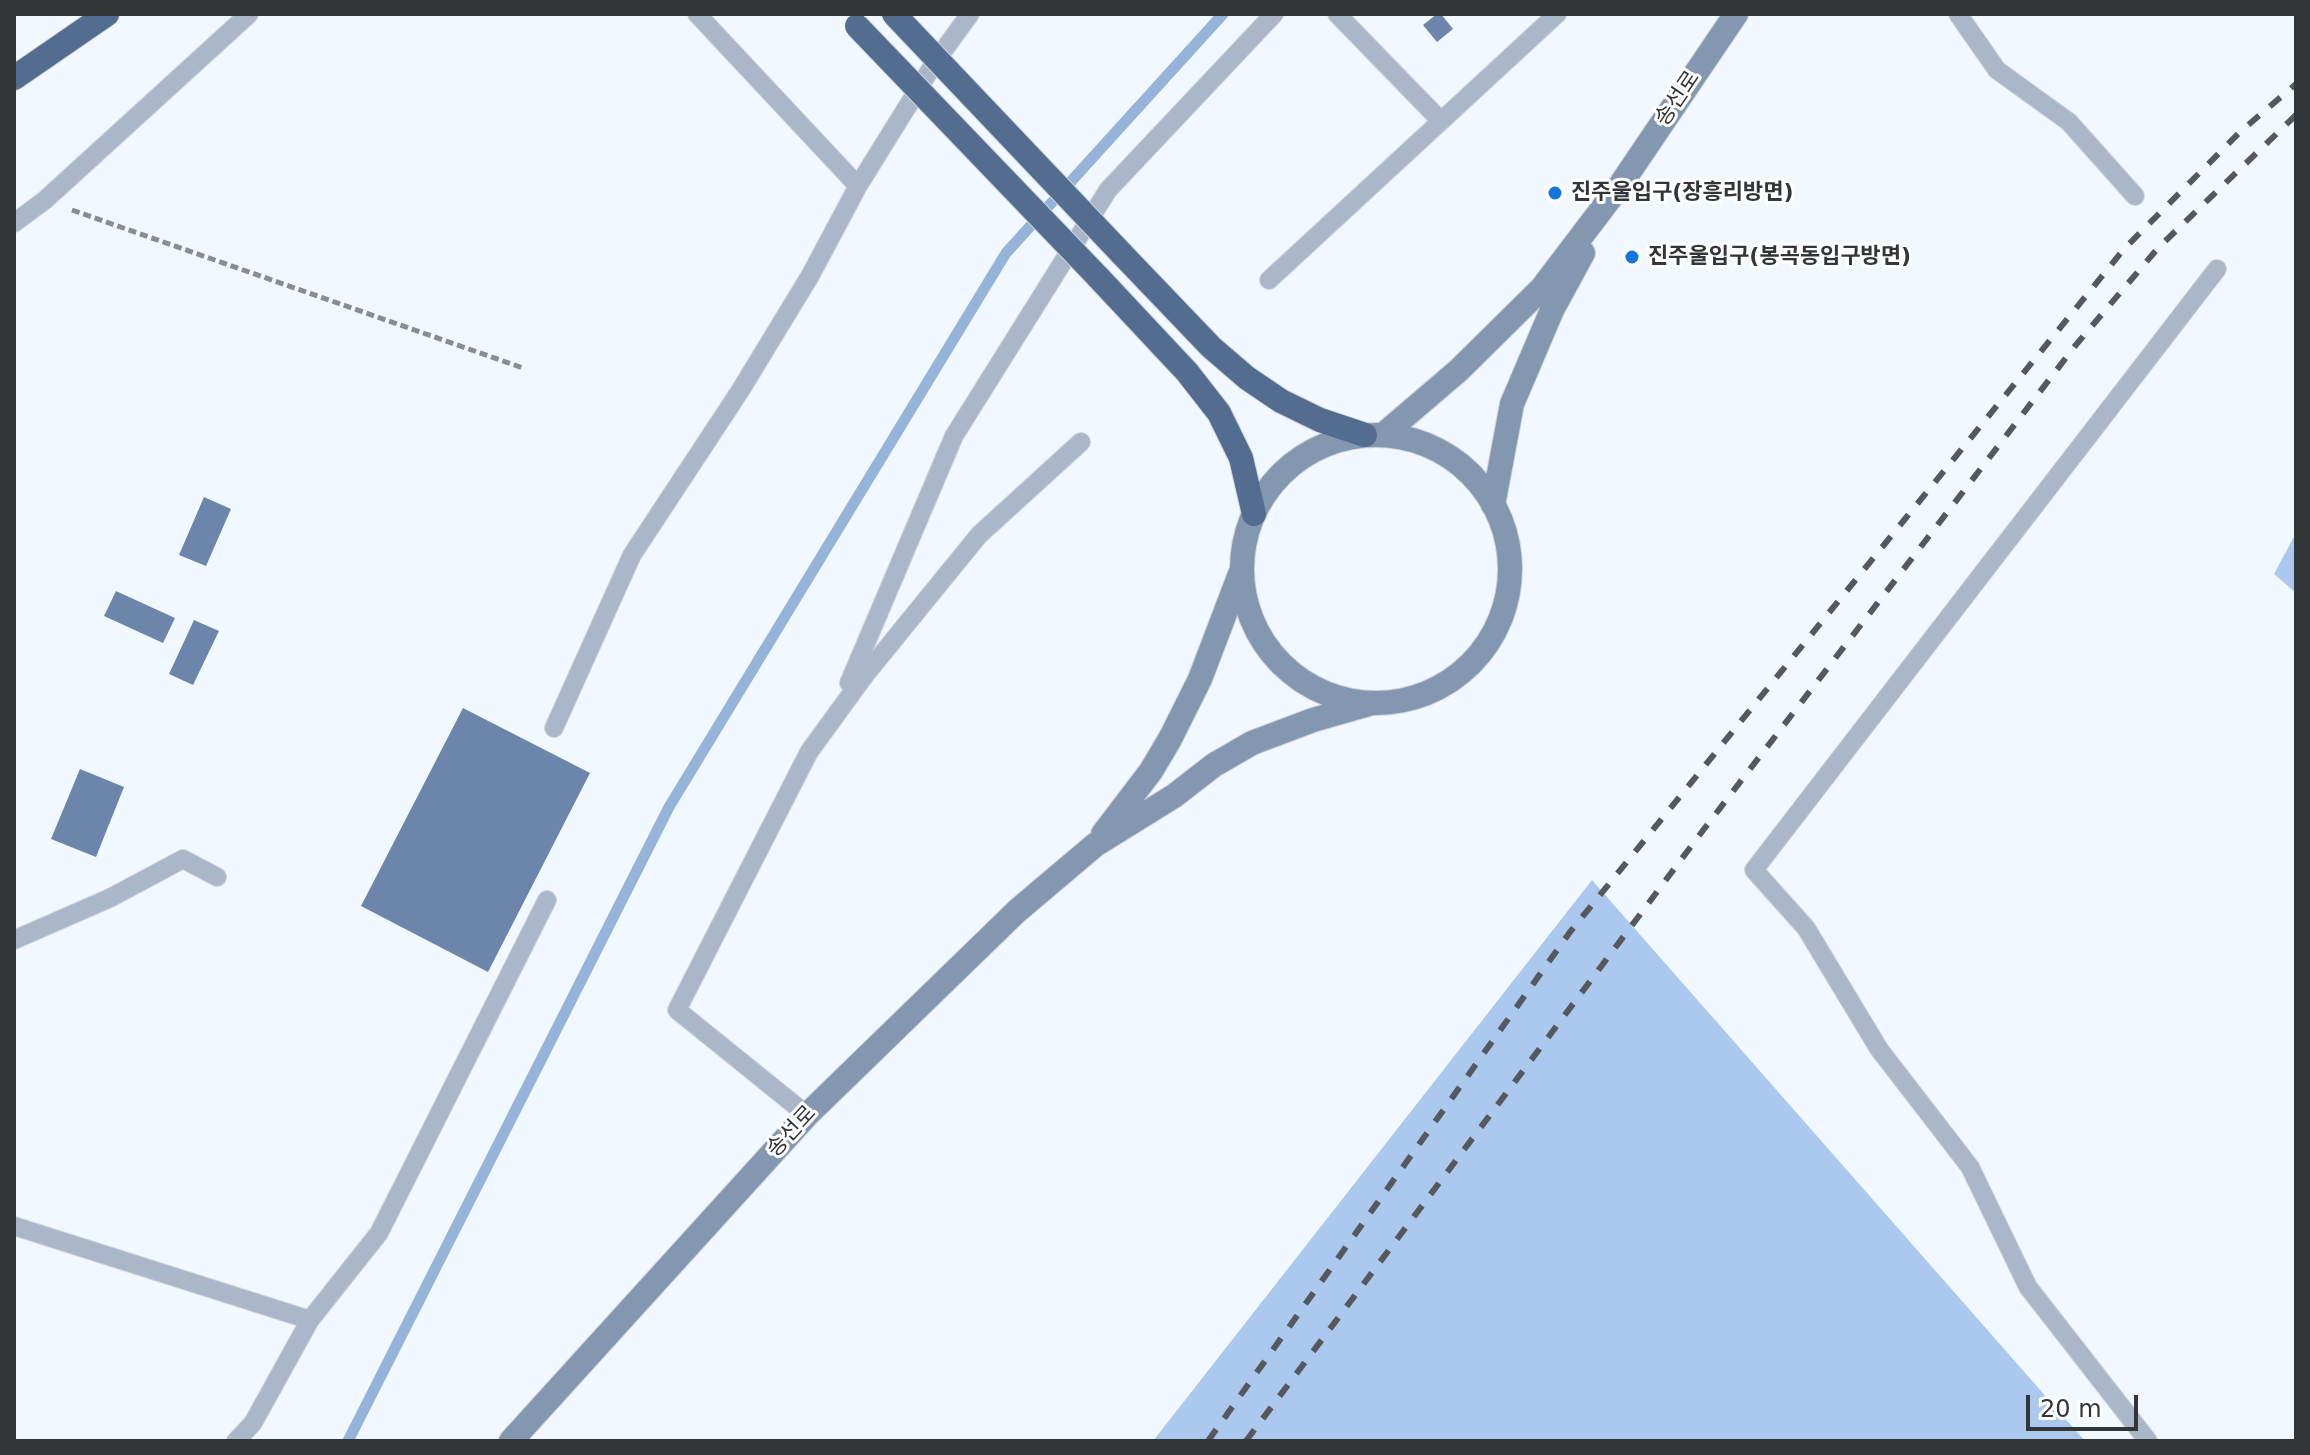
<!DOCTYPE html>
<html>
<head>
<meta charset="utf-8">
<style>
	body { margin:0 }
	#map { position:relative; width:2310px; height:1455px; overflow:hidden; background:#f2f8ff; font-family:"DejaVu Sans",sans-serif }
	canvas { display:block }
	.frame { position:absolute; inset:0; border:16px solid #333639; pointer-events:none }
	.scale { position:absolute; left:2026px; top:1395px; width:112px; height:36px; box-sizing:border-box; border:4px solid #333639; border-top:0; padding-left:10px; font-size:24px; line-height:28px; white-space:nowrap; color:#333639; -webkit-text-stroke:6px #fff; paint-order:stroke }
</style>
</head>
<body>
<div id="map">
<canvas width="2310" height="1455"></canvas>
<div class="frame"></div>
<div class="scale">20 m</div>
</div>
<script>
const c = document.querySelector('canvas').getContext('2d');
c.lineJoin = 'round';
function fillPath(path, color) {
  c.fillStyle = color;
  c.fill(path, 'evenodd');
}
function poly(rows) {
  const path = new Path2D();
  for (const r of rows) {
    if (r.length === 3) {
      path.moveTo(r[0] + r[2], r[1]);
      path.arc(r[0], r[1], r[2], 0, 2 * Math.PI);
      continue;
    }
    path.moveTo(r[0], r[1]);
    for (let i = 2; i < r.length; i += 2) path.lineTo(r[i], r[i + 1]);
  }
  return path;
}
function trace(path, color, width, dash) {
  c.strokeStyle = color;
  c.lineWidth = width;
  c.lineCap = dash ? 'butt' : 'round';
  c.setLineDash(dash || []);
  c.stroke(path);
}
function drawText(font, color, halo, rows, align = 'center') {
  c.font = font + ' "DejaVu Sans","Noto Sans KR",sans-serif';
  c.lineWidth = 6;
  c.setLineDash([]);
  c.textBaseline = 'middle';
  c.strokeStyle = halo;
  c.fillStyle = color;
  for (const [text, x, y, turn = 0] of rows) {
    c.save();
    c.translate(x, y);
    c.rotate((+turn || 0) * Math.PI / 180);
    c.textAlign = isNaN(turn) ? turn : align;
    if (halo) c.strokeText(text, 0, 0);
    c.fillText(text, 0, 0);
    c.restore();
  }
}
const forest = poly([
	[2296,533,2296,593,2274,574],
	[1592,880,2085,1441,1153,1441]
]);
const stream = poly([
	[348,1441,669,807,1006,253,1223,14]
]);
const building = poly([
	[1437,14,1441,14,1453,29,1437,42,1423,25],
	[204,497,231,509,206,566,179,555],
	[116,591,175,618,163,643,104,616],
	[194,620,219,631,193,685,169,674],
	[463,708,590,773,488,972,361,906],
	[80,769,124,787,96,857,51,839]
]);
const path = poly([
	[72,210,523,368]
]);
const lane = poly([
	[697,14,858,186],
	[1337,14,1441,121],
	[1958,14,1997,70,2069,122,2135,196],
	[14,223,45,200,249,14],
	[1269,280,1557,14],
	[849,683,954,436,1108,190,1274,14],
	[554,728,632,555,740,391,810,276,858,186,935,62,970,14],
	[14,940,110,898,183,859,217,877],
	[807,1115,677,1010,809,752,865,675,979,535,1081,442],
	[14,1226,310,1320,379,1233,547,900],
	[236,1441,253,1423,310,1320],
	[2148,1441,2028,1287,1970,1167,1879,1049,1806,928,1754,870,2217,269]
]);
const secondary = poly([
	[1383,435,1459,370,1542,288,1621,184,1736,14],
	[1376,569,134],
	[1493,505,1512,404,1552,310,1583,253],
	[1103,834,1151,771,1170,739,1200,679,1240,574],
	[511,1441,807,1115,1017,911,1095,845,1174,796,1214,765,1252,743,1313,720,1369,704]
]);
const highway = poly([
	[14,78,107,14],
	[1121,253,1211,347,1247,378,1281,401,1320,420,1365,435],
	[1098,277,1187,372,1219,413,1241,458,1254,514]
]);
const rail = poly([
	[1208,1441,1570,932,2124,249,2240,132,2296,84],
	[1246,1441,1704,829,2075,346,2158,248,2296,115]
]);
const highwayBridge = poly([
	[894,14,1121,253],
	[857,26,1098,277]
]);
const markers = [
	[1555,193,8,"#1276de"],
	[1632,257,8,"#1276de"]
];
const streetNames = [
	["송선로",1678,99,-56],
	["송선로",792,1132,-47]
];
const poiNames = [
	["진주울입구(장흥리방면)",1571,193],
	["진주울입구(봉곡동입구방면)",1648,257]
];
fillPath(forest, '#abc8ef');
trace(stream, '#96b3d9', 11);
fillPath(building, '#6b86aa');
trace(lane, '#d0d5db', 20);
trace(secondary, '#d0d5db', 26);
trace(highway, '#d0d5db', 26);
trace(path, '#898d92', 5, [8, 4]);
trace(lane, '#aab7c8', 18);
trace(secondary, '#8497b0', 24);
trace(highway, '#526d8f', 24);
trace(rail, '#55585c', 6, [14, 14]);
trace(highwayBridge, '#d0d5db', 26, []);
trace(highwayBridge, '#526d8f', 24);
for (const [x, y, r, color] of markers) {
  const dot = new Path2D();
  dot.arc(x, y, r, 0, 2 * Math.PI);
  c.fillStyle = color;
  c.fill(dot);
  trace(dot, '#fff', 3);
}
drawText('22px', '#333639', '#fff', streetNames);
drawText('bold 22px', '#333639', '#fff', poiNames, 'left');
</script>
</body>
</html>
